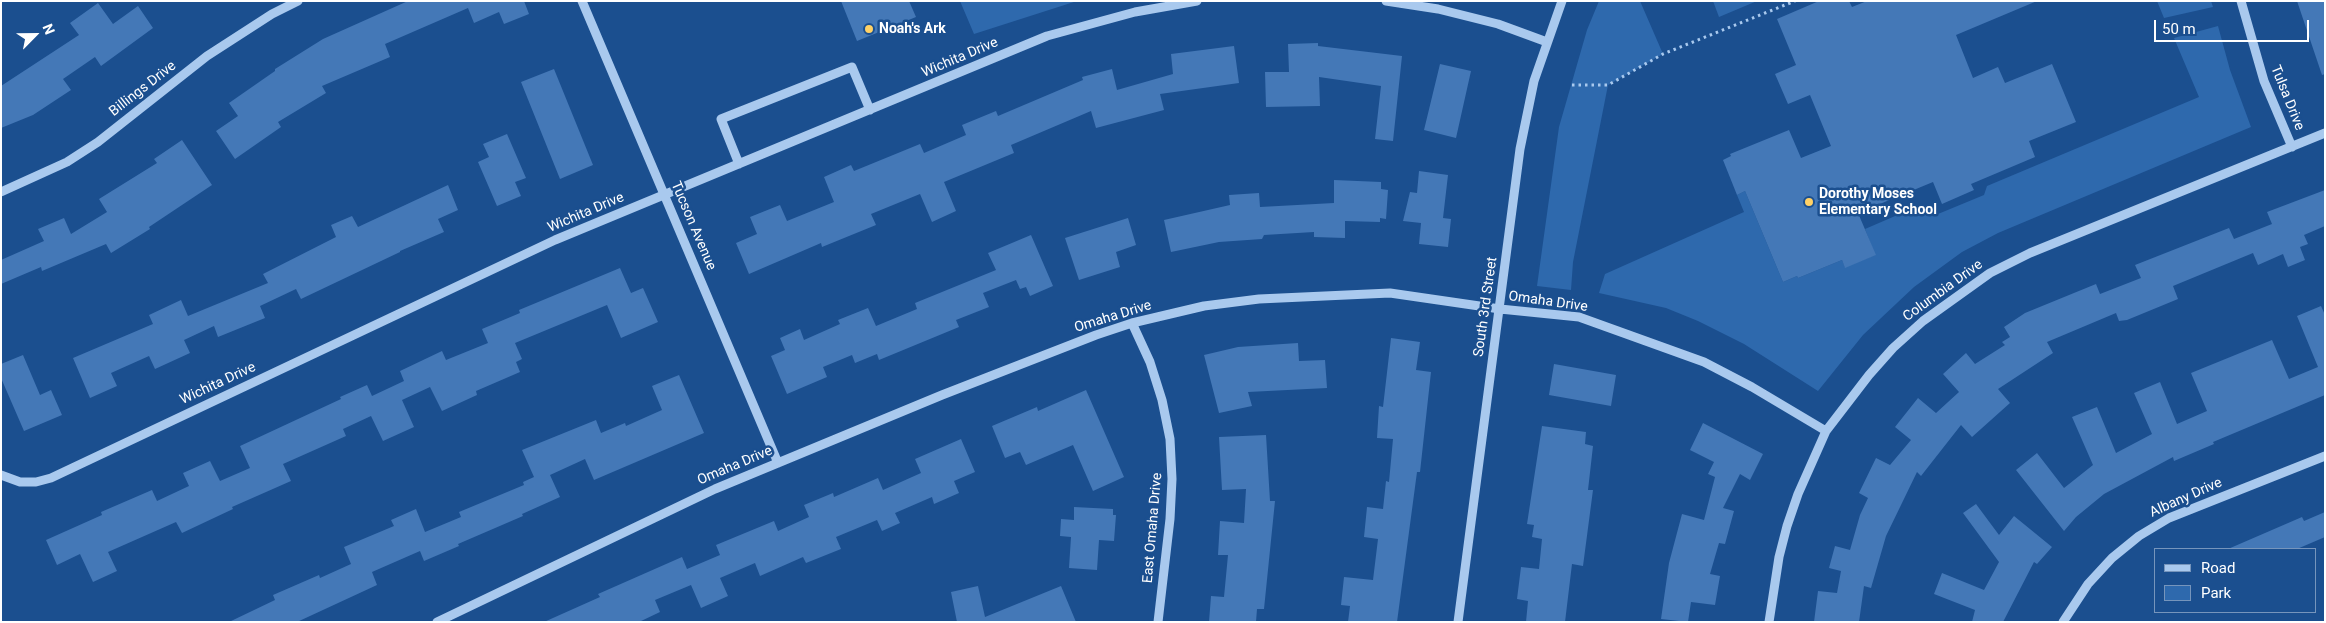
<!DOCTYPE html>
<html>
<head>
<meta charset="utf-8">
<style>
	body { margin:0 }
	#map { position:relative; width:2326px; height:623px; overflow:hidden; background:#1b4f8f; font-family:Roboto,sans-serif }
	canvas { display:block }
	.frame { position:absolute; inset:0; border:2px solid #fff; pointer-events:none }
	.legend { position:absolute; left:2154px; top:548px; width:162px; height:65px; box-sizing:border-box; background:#1b4f8f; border:1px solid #7695bc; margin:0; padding:6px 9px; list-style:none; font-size:15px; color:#fff }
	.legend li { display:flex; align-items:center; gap:10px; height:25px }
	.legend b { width:25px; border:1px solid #7695bc }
	.north { position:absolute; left:10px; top:10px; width:50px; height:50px; -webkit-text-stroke:4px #1b4f8f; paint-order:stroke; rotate:67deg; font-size:14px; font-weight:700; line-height:20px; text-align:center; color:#fff }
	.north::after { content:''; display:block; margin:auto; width:18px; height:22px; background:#fff; clip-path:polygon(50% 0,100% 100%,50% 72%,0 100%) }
	.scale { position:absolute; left:2154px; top:20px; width:155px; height:22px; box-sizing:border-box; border:2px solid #fff; border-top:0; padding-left:6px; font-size:15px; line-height:18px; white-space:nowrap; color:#fff; -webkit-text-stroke:4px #1b4f8f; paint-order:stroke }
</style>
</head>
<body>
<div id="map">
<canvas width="2326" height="623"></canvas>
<div class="frame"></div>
<ul class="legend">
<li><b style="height:6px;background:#a9c9ee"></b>Road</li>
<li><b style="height:14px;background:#2e69ad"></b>Park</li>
</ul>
<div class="north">N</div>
<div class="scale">50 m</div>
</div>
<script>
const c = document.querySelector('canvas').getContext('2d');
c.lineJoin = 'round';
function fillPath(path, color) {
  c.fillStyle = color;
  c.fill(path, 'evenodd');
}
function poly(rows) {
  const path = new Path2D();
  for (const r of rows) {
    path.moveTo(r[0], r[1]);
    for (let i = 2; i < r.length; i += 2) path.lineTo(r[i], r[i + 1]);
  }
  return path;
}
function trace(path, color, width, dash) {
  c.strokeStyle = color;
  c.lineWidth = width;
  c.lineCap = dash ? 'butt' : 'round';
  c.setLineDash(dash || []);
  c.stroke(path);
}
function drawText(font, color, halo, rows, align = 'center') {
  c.font = font + ' Roboto,sans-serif';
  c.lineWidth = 5;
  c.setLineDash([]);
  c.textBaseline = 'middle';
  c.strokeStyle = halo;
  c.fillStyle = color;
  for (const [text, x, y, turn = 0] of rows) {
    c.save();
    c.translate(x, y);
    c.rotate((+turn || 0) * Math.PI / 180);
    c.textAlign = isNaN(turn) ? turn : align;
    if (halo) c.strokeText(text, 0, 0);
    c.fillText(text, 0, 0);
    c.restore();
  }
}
const green = poly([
	[960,1,1077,1,974,34],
	[1599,1,1640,1,1663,54,1608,85,1573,262,1571,290,1537,286,1559,127,1587,30],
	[1713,1,1757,1,1719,17],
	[2157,1,2211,1,2213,7,2164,18],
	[2218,26,2230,70,2251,127,1998,233,1962,252,1914,287,1863,335,1818,391,1744,344,1698,321,1666,308,1599,293,1605,274,1744,212,1737,195,1745,191,1783,282,1797,276,1798,278,1842,260,1845,267,1875,255,1865,229,1923,204,1934,208,1938,214,1984,195,1987,186,2199,97,2174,38]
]);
const building = poly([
	[408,1,524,1,529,14,504,24,499,12,474,23,468,8,385,44,390,57,322,86,326,93,278,122,281,127,235,159,216,131,238,116,229,103,275,71,275,69,323,39],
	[841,1,909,1,916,17,857,41],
	[1819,1,1849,1,1852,7,1867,1,2037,1,1956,35,1973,78,1998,67,2005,83,2052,64,2076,122,2029,141,2035,157,1971,184,1974,190,1942,204,1933,182,1858,213,1876,255,1845,268,1842,260,1798,278,1797,276,1783,282,1745,191,1737,195,1723,160,1731,156,1730,154,1789,130,1801,158,1831,146,1810,95,1788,104,1775,74,1796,65,1777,19],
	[2297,1,2325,1,2325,74,2322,75],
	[98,3,113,24,138,6,153,28,101,66,95,57,63,79,71,90,33,115,1,128,1,86,79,35,70,23],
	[1318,43,1318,46,1402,56,1393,141,1375,139,1381,86,1319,77,1320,106,1266,107,1265,72,1289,72,1288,44],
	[1234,46,1239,83,1160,94,1164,110,1096,128,1091,111,1011,145,1014,153,944,182,956,211,932,222,920,194,871,214,876,225,822,247,821,243,749,274,736,243,757,234,750,217,780,205,787,221,834,202,824,177,851,165,854,171,920,144,924,153,966,135,962,125,996,111,998,116,1083,80,1082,77,1112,69,1117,90,1173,74,1171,54],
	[1440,64,1471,71,1456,138,1424,130],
	[554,69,593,165,560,179,521,82],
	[507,134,526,178,515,182,521,196,497,206,478,162,489,157,483,144],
	[182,140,212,185,149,227,150,229,111,253,106,244,42,271,41,267,1,284,1,260,44,241,38,229,64,218,71,234,107,212,99,199,157,163,154,159],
	[1419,171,1448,175,1443,218,1451,219,1448,247,1419,244,1421,223,1403,221,1410,192,1417,193],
	[1334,180,1381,182,1381,189,1388,190,1386,219,1380,218,1380,222,1345,221,1345,238,1314,237,1314,232,1264,235,1262,239,1219,242,1171,252,1164,220,1230,205,1229,195,1259,193,1260,207,1334,203],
	[448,185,458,210,438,219,444,232,400,251,400,252,301,299,296,289,260,306,265,318,218,337,214,326,184,340,190,353,155,369,149,356,111,373,117,386,90,398,73,358,153,324,149,315,181,300,188,316,268,283,263,274,336,237,331,225,352,216,358,227],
	[2325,190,2325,226,2304,235,2308,244,2300,247,2305,260,2288,267,2283,254,2258,265,2253,253,2173,286,2178,299,2127,320,2119,321,2116,313,2047,342,2053,353,1998,389,2010,403,1972,437,1961,425,1921,476,1917,472,1886,536,1871,588,1864,586,1859,622,1814,622,1818,591,1837,593,1841,571,1829,568,1835,546,1850,550,1860,515,1868,498,1859,493,1876,458,1890,465,1911,440,1895,427,1918,398,1936,413,1959,392,1943,374,1966,353,1975,364,2005,345,2002,342,2010,337,2004,327,2025,313,2096,284,2100,294,2141,278,2135,265,2229,228,2234,239,2272,224,2267,212],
	[1128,218,1136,245,1116,252,1120,267,1079,280,1065,238],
	[1031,235,1053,286,1030,296,1026,287,1020,289,1016,280,983,293,989,307,956,320,959,327,879,360,877,354,855,363,852,355,823,367,827,377,787,394,771,356,785,350,780,338,800,329,804,340,840,324,838,320,868,308,876,326,917,309,915,303,996,270,988,253],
	[620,268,631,293,643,288,658,322,621,338,607,305,515,343,522,359,516,362,520,372,476,391,477,395,442,411,430,387,402,400,414,427,383,441,371,416,343,429,346,436,283,464,291,481,232,507,233,509,182,533,176,522,108,552,117,571,93,582,80,554,57,565,46,540,102,515,101,512,152,490,157,501,189,486,183,473,210,461,220,481,250,468,240,446,341,399,340,397,367,385,372,396,404,381,400,371,442,351,446,360,488,343,482,329,520,313,519,310],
	[2321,306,2325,315,2325,395,2213,442,2214,444,2174,461,2173,457,2104,494,2076,517,2064,531,2016,470,2037,453,2064,488,2093,465,2072,417,2097,407,2116,453,2152,434,2134,393,2160,382,2177,424,2207,411,2191,373,2272,340,2289,379,2318,367,2297,316],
	[1391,338,1420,342,1416,370,1431,372,1420,472,1417,472,1397,622,1348,622,1350,606,1341,605,1344,577,1373,580,1378,539,1364,537,1367,507,1383,509,1386,481,1389,482,1393,439,1377,438,1379,406,1383,407],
	[1298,343,1299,361,1325,360,1327,388,1248,392,1252,406,1219,413,1204,355,1238,347],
	[23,355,40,395,51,390,62,415,24,431,1,378,1,364],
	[1554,364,1616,375,1611,406,1549,395],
	[679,375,704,433,594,480,585,459,550,475,560,497,522,514,523,516,458,544,459,546,424,561,420,551,372,572,377,585,297,622,229,622,275,600,273,595,319,575,320,578,351,564,344,547,394,526,391,520,416,509,425,532,461,517,459,512,524,485,523,482,534,477,522,450,596,420,601,433,625,423,626,426,662,410,652,386],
	[1086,390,1124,477,1093,491,1073,445,1026,465,1020,452,1005,458,992,426,1037,407,1038,411],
	[1703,423,1763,454,1750,480,1740,474,1723,508,1734,511,1725,544,1719,543,1710,574,1720,576,1715,605,1691,602,1688,622,1661,619,1669,563,1682,514,1704,520,1715,477,1708,474,1714,462,1690,450],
	[1542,426,1586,432,1585,444,1593,446,1588,490,1593,490,1583,566,1572,564,1565,622,1526,622,1528,601,1517,599,1521,567,1539,569,1542,539,1532,537,1534,525,1527,524],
	[1266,435,1270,501,1275,501,1264,609,1257,609,1256,622,1209,622,1211,596,1224,597,1228,555,1218,555,1220,521,1244,523,1246,489,1222,490,1219,437],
	[961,439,975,472,954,481,959,493,934,504,932,497,895,513,900,523,882,531,877,520,836,537,841,549,806,563,803,557,760,576,755,563,720,578,728,596,701,608,691,585,655,600,660,612,639,622,544,622,600,597,598,594,682,557,687,569,720,555,716,545,774,521,778,531,809,517,804,505,833,493,834,497,878,478,883,490,921,473,915,459],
	[1976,504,1999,535,2014,516,2052,547,2037,564,2034,562,2003,622,1972,622,1975,610,1934,594,1942,573,1984,590,1999,562,1963,513],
	[1074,507,1113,509,1113,515,1116,515,1114,541,1099,540,1097,570,1069,568,1071,537,1060,536,1061,519,1074,520],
	[2325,512,2325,537,2297,549,2228,549,2302,517,2304,521],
	[978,586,985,617,1061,586,1076,622,957,622,951,592]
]);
const path = poly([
	[1572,85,1608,85,1663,54,1795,1]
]);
const minor = poly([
	[582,1,778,463],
	[1386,1,1438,9,1498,24,1547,42],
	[2241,1,2264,81,2292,147],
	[739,164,721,119,852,67,870,110],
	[1,192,67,162,98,142,207,56,272,14,298,1],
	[1132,323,1150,362,1162,400,1170,439,1172,479,1170,519,1158,622],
	[1,475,20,482,36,482,51,478,555,240,1047,36,1135,12,1197,1],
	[437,622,715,489,942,395,1096,335,1132,323,1204,306,1259,299,1390,293,1500,309,1579,317,1704,362,1752,387,1826,431],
	[1458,622,1520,149,1534,81,1562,1],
	[1769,622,1779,557,1787,526,1798,494,1826,431,1869,375,1893,348,1923,321,1990,273,2030,253,2325,133],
	[2063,622,2088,584,2112,558,2139,536,2169,518,2325,456]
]);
const markers = [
	[869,29,5,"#ffd166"],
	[1809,202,5,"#ffd166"]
];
const poiNames = [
	["Noah's Ark",879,29],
	["Dorothy Moses",1819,194],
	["Elementary School",1819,210]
];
const streetNames = [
	["Wichita Drive",960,58,-23],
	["Billings Drive",143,89,-38],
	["Tulsa Drive",2287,98,68],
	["Wichita Drive",586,213,-23],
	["Tucson Avenue",693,226,67],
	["Columbia Drive",1943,291,-36],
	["Omaha Drive",1548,302,8],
	["South 3rd Street",1486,307,-82],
	["Omaha Drive",1113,317,-17],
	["Wichita Drive",218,384,-25],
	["Omaha Drive",735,466,-23],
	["Albany Drive",2186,498,-24],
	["East Omaha Drive",1153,528,-85]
];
fillPath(green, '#2e69ad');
fillPath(building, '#4478b7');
trace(path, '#a9c9ee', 3, [2.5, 4]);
trace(minor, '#a9c9ee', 9);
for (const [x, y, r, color] of markers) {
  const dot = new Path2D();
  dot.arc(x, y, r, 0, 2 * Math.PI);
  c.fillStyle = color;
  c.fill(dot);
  trace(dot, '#1b4f8f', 2);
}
drawText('bold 14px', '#fff', '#1b4f8f', poiNames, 'left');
drawText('14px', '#fff', '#1b4f8f', streetNames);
</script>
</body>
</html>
